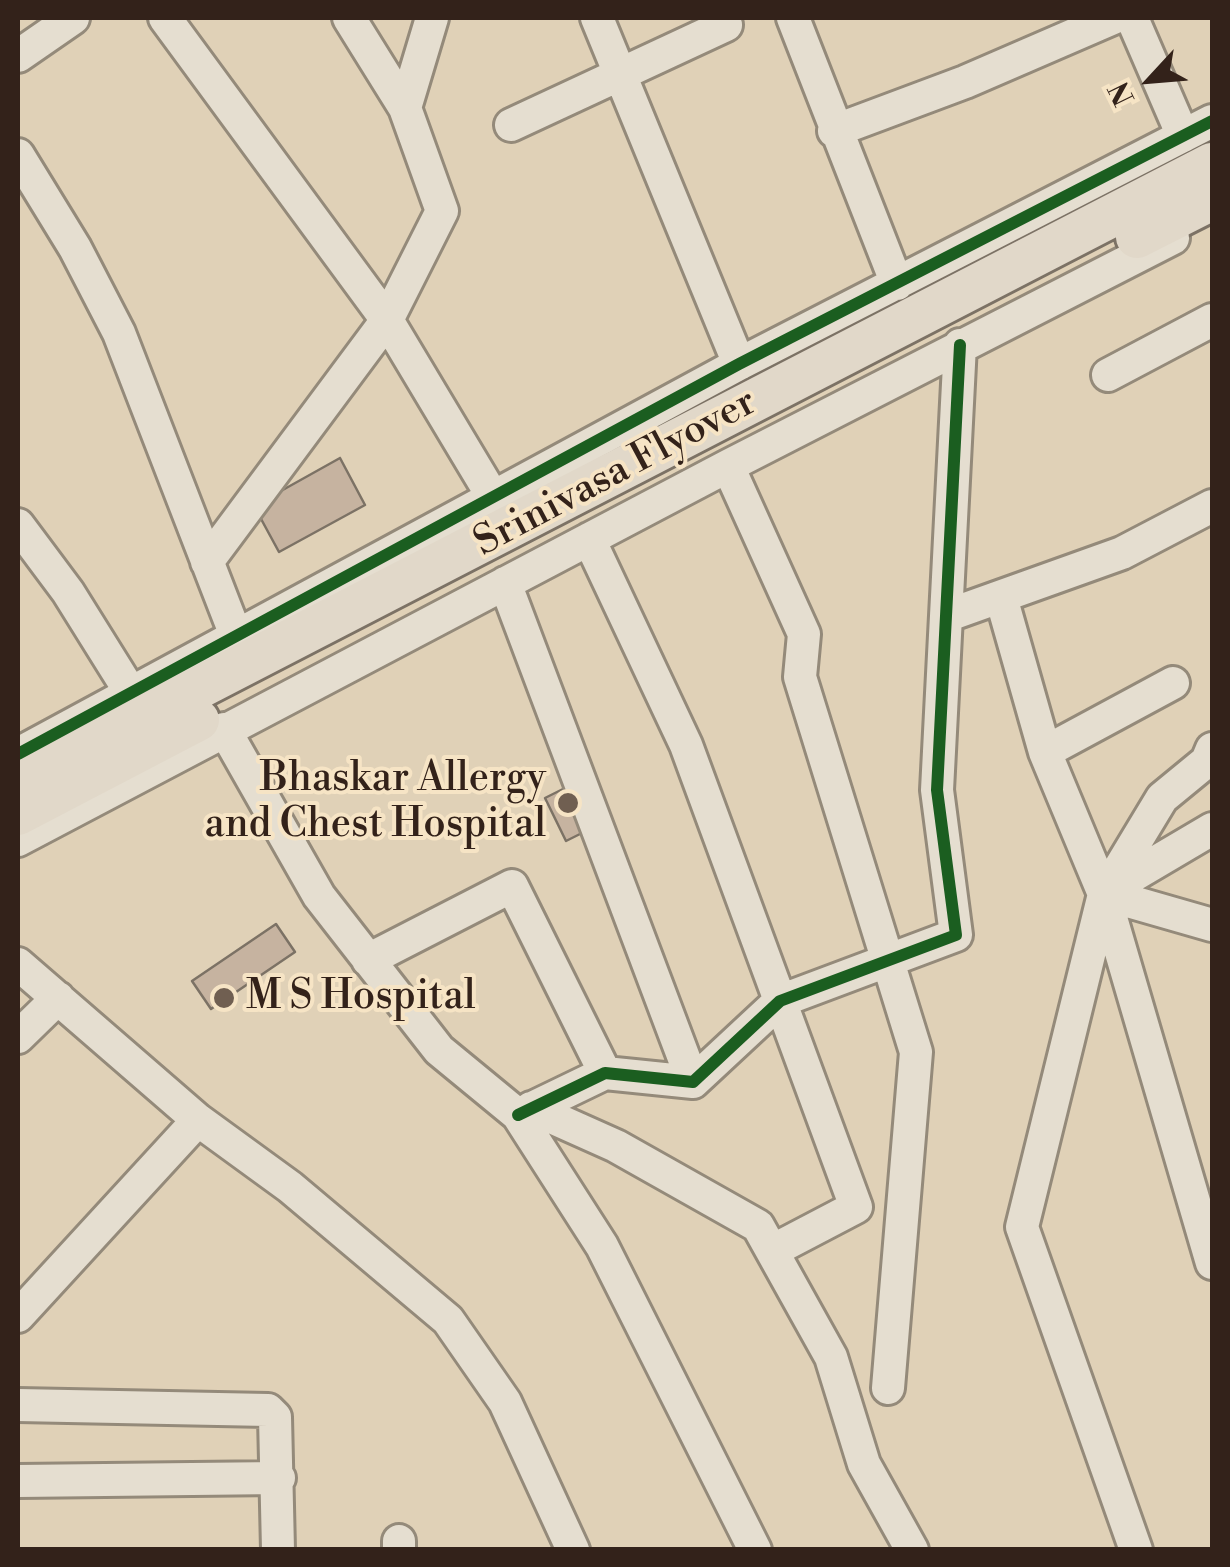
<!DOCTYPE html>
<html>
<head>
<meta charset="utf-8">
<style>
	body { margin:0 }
	#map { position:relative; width:1230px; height:1567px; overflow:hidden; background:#e0d1b7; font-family:"Libre Bodoni",serif }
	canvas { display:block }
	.frame { position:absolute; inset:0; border:20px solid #33221a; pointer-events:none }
	.north { position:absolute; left:1100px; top:30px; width:100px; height:100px; -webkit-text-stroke:8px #f6e4c5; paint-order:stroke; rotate:244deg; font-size:28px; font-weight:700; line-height:40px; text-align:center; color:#33221a }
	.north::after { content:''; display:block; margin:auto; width:35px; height:45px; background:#33221a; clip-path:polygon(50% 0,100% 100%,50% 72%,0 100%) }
</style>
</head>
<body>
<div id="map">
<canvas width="1230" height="1567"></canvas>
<div class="frame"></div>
<div class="north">N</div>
</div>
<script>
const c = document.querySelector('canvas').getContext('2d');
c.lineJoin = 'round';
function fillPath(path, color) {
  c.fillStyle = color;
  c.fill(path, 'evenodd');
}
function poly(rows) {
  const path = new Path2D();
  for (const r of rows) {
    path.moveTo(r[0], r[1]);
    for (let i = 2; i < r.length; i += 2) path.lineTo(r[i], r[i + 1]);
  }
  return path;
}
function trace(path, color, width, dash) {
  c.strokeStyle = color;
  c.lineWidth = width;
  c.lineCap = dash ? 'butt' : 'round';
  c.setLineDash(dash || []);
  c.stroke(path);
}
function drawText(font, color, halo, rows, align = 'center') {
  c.font = font + ' "Libre Bodoni",serif';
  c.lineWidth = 8;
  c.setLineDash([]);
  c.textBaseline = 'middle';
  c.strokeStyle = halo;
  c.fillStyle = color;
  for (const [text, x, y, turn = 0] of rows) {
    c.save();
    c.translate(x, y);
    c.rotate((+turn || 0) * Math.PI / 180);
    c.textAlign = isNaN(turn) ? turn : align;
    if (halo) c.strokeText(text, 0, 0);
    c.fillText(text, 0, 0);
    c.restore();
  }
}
const building = poly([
	[340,458,365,505,279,552,254,506,340,458],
	[575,783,596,826,566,841,545,798,575,783],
	[276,924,295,952,211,1009,192,981,276,924]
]);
const minor = poly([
	[165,18,387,320,493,497],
	[597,18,739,364],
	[793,18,897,284],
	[1132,18,1183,136],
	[18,56,73,18],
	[405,108,432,18],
	[511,125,726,25],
	[834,131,965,82,1113,18],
	[18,155,75,248,119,333,235,633],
	[1108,375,1212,320],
	[728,466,804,634,800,677,916,1052,888,1388],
	[18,525,68,592,131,693],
	[589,539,686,745,856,1207,772,1251],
	[207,562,387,320,442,211,405,108,349,18],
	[505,583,693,1082],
	[1001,597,1045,752,1104,894,1212,1263],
	[946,616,1122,553,1212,506],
	[224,729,319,896,439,1050,518,1115,602,1246,755,1550],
	[1045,752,1173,683],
	[18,754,739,364,1212,121],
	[18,840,728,466,1173,238],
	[1107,891,1212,829],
	[1104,894,1212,925],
	[368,960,512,886,605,1073],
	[18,964,198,1120,290,1187,448,1320,505,1402,573,1550],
	[18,1037,58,998],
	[531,1108,616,1146,758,1226,831,1357,864,1464,912,1550],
	[518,1115,605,1073,693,1082,780,1001,956,935,937,790,960,345],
	[18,1316,198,1120],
	[18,1405,268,1410,275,1417,278,1550],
	[18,1481,279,1478],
	[399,1550,399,1541],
	[1136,1550,1022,1227,1104,894,1162,798,1207,761,1212,749]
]);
const major = poly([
	[1137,237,1212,199],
	[18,781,1212,164],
	[18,814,198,720]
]);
const cycleway = poly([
	[18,754,739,364,1212,121],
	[518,1115,605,1073,693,1082,780,1001,956,935,937,790,960,345]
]);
const markers = [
	[568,803,12,"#705f51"],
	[224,998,12,"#705f51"]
];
const streetNames = [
	["Srinivasa Flyover",616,474,-28]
];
const poiNames = [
	["Bhaskar Allergy",546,780],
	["and Chest Hospital",546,826],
	["M S Hospital",246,998,"left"]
];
fillPath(building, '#c6b3a0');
trace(building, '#7c7265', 2.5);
trace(minor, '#948a7a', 38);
trace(major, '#7c7265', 48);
trace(minor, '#e5ded0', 32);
trace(major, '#e1d8c9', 42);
trace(cycleway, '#1b5e20', 12);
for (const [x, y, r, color] of markers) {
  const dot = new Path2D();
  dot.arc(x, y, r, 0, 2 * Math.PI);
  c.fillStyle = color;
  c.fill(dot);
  trace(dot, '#f6e4c5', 4);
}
drawText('40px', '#33221a', '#f6e4c5', streetNames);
drawText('40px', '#33221a', '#f6e4c5', poiNames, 'right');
</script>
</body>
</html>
